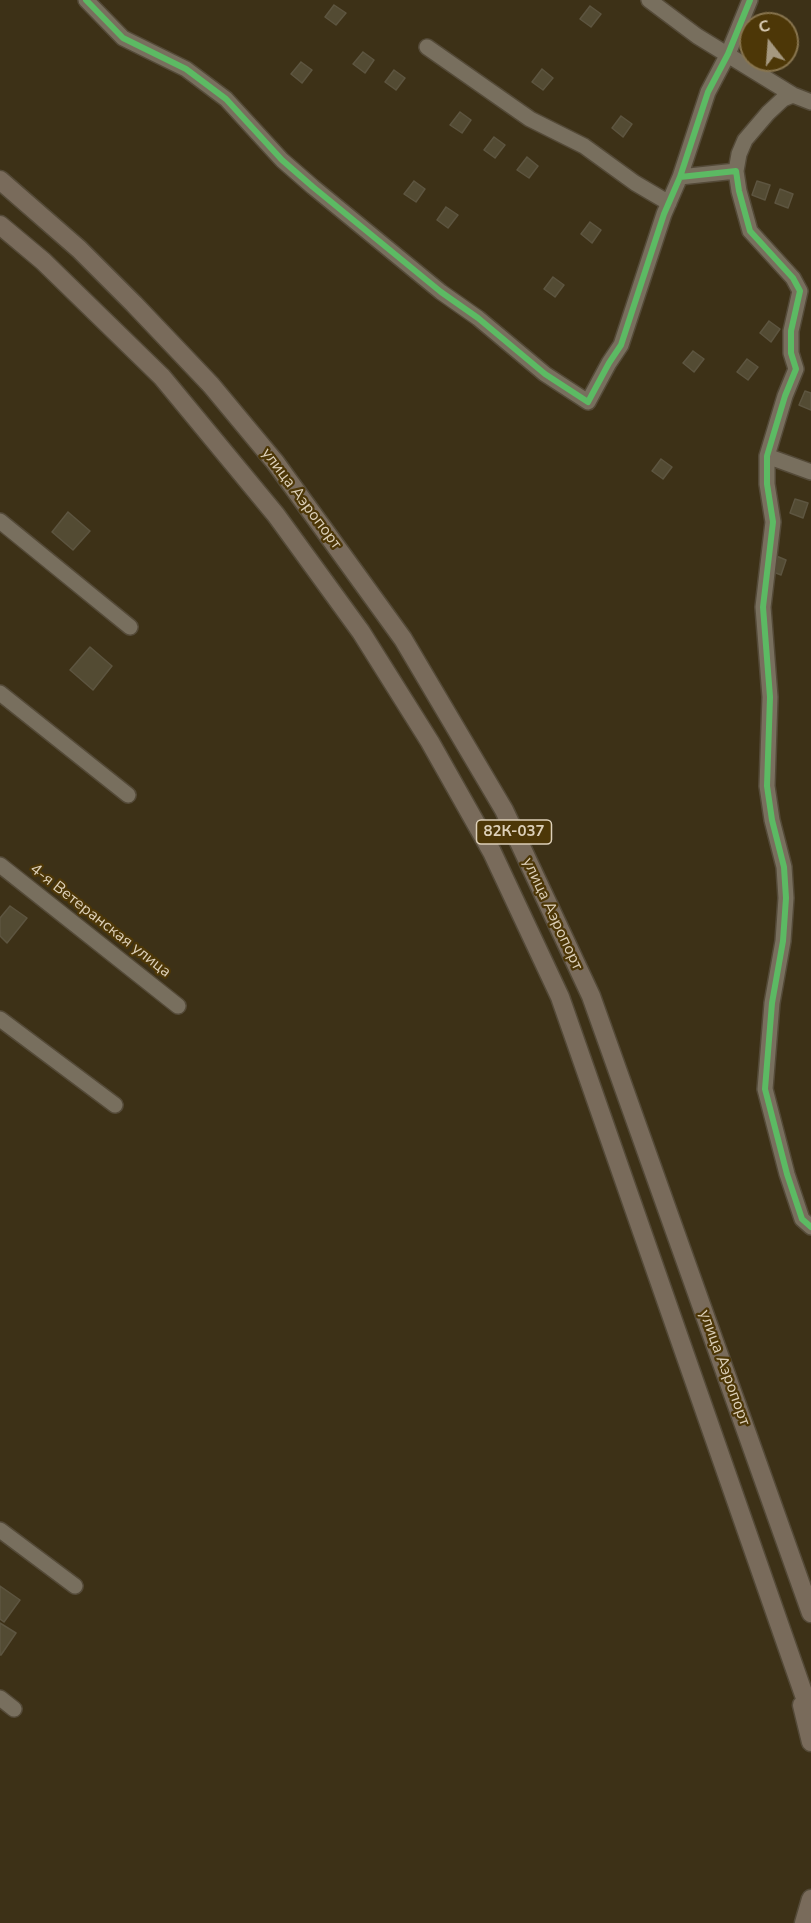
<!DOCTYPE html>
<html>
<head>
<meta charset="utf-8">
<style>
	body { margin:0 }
	#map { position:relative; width:811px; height:1923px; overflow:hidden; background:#3d3117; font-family:"Nunito Sans",sans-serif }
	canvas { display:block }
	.north { position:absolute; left:739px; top:12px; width:60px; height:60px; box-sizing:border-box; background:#4d3707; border:2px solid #87744e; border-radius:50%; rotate:343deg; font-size:16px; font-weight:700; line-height:24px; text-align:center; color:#ddd0b9 }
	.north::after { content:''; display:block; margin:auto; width:21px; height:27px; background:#a59880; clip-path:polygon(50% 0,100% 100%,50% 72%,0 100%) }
</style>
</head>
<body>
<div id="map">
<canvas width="811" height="1923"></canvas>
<div class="north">С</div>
</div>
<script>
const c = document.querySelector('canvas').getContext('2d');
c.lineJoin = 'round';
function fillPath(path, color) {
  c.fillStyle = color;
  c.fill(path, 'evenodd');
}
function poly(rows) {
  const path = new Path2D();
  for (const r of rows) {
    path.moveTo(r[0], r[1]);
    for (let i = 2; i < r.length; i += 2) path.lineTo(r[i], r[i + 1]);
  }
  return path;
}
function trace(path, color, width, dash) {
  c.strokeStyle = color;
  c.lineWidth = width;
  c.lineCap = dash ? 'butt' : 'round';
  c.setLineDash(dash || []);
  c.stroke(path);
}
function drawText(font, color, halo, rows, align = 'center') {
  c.font = font + ' "Nunito Sans",sans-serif';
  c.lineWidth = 4.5;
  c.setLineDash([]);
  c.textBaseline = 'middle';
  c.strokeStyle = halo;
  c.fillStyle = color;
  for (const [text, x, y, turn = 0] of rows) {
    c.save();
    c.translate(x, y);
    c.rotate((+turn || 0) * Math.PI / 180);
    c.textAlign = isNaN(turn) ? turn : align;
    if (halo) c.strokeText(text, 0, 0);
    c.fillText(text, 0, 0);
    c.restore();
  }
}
const building = poly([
	[334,5,346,13,336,25,325,17,334,5],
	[590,6,601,14,591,27,580,19,590,6],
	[363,52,374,60,365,73,353,64,363,52],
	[301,62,312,70,302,83,291,74,301,62],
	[542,69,553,78,543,90,532,82,542,69],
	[394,70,405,78,396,90,385,82,394,70],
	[460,112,471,120,462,133,450,125,460,112],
	[621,116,632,124,623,137,612,128,621,116],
	[494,137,505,145,495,158,484,150,494,137],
	[527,157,538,166,529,178,517,170,527,157],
	[414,181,425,189,416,202,404,194,414,181],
	[757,181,770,185,765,200,752,195,757,181],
	[780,189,793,194,788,208,775,203,780,189],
	[446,207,458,215,448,228,437,220,446,207],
	[590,222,601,230,592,243,581,234,590,222],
	[553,277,564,285,555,297,544,289,553,277],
	[769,321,780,329,771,342,760,333,769,321],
	[693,351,704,359,694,372,683,363,693,351],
	[747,359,758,367,748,380,737,372,747,359],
	[805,391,811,393,811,410,799,405,805,391],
	[661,459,672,467,663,479,652,471,661,459],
	[795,499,808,503,803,518,790,513,795,499],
	[68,512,90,531,73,550,52,532,68,512],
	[774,555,786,560,781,575,768,570,774,555],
	[90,647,112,666,93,690,70,670,90,647],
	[10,906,27,918,7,943,0,936,0,918,10,906],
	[0,1586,20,1600,4,1622,0,1619,0,1586],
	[0,1623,16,1633,1,1655,0,1655,0,1623]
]);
const minor = poly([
	[86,0,123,38,186,69,226,99,282,160,313,187,441,292,478,318,545,374,588,402,609,363,621,345,664,214,680,177,708,92,728,54,750,0],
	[649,0,697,36,793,95],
	[427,47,530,119,584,146,635,183,669,203],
	[736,171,739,154,745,140,768,113,783,99,793,95,811,102],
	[680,177,736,171,739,191,750,231,793,278,800,291,791,331,791,353,796,369,785,396,767,456,767,484,773,522,763,607,770,697,767,786,772,820,784,867,786,898,783,941,772,1003,765,1089,787,1174,802,1219,811,1227],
	[767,456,811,472],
	[0,521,130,627],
	[0,693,128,795],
	[0,865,178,1006],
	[0,1019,115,1105],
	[0,1530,75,1586],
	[0,1698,14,1709]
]);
const major = poly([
	[0,180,79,249,134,304,211,385,275,462,403,639,504,810,591,996,811,1613],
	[0,225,43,261,162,377,276,515,361,632,430,742,492,852,560,997,811,1715],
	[802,1705,811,1742],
	[804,1923,811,1899]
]);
const cycleway = poly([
	[86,0,123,38,186,69,226,99,282,160,313,187,441,292,478,318,545,374,588,402,609,363,621,345,664,214,680,177,708,92,728,54,750,0],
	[680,177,736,171,739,191,750,231,793,278,800,291,791,331,791,353,796,369,785,396,767,456,767,484,773,522,763,607,770,697,767,786,772,820,784,867,786,898,783,941,772,1003,765,1089,787,1174,802,1219,811,1227]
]);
const shields = [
	[514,832,75]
];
const shieldNames = [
	["82К-037",514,832]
];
const streetNames = [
	["улица Аэропорт",301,499,53],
	["улица Аэропорт",552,914,65],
	["4-я Ветеранская улица",100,921,38],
	["улица Аэропорт",724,1368,70]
];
fillPath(building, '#534b33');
trace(building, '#5d5540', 1.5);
trace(minor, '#544a38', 18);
trace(major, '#544a38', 21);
trace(minor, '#786f5e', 15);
trace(major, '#796b5b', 18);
trace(cycleway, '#5cba63', 6);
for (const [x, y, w] of shields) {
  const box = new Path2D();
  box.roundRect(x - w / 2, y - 12, w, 24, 4.5);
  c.fillStyle = '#4d3707';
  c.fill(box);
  trace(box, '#ddd0b9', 1.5);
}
drawText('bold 15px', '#ddd0b9', null, shieldNames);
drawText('16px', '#ddd0b9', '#4d3707', streetNames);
</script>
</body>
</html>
